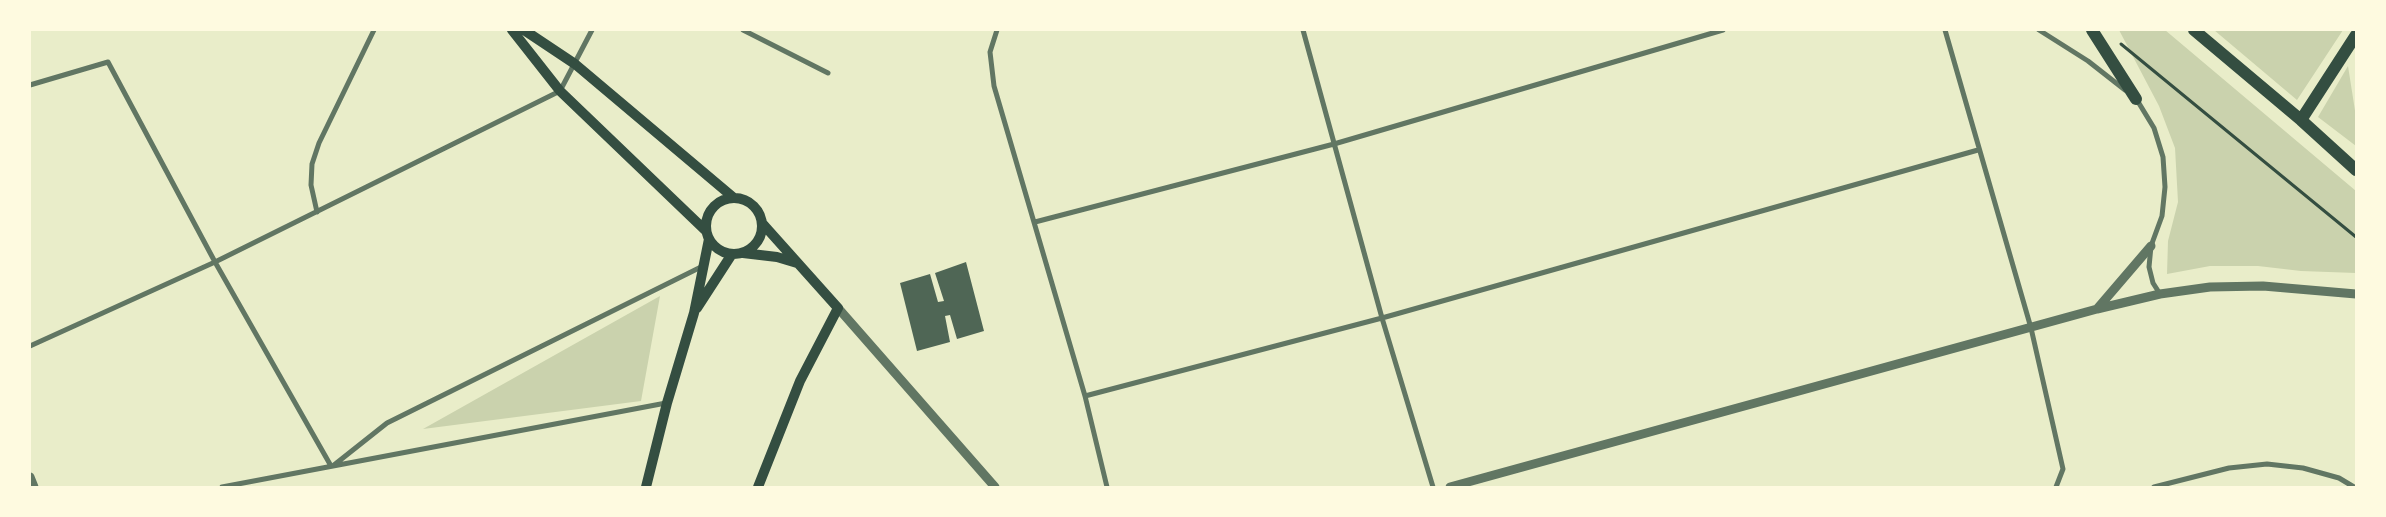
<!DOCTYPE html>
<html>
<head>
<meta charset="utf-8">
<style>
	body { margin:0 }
	#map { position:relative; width:2386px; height:517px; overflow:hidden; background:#e9edc9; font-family:"Fira Sans",sans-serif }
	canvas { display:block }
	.frame { position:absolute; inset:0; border:31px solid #fefae0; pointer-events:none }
</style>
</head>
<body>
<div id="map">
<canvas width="2386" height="517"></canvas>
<div class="frame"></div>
</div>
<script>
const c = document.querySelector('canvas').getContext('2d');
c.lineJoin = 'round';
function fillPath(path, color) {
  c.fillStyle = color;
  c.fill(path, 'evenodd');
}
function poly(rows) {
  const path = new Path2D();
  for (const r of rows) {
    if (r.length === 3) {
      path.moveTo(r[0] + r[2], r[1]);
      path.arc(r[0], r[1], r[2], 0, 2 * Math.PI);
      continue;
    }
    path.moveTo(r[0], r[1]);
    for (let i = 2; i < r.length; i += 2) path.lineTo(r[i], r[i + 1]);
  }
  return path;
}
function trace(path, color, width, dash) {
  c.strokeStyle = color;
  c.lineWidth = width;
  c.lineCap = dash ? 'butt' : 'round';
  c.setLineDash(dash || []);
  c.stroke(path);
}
const green = poly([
	[2119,30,2165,30,2356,191,2356,273,2301,271,2258,266,2210,266,2167,274,2168,241,2178,202,2175,148,2159,106],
	[2214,30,2343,30,2297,100],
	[2348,66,2356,117,2356,146,2318,117],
	[660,296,641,401,423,429]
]);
const building = poly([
	[966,262,984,331,957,339,950,315,945,316,950,342,917,351,900,283,930,274,938,302,944,301,935,273]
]);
const path = poly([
	[2121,44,2356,237]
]);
const minor = poly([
	[743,30,828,73],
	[997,30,990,52,994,86,1085,396,1107,487],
	[1303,30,1382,318,1433,487],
	[1945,30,2031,328,2063,469,2056,487],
	[2039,30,2088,61,2125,90],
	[30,85,108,62,215,262,331,466],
	[2137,100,2154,128,2163,157,2165,187,2162,216,2151,246,2149,267,2153,283,2160,294],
	[317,212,311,185,312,164,319,143,374,30],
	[1035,222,1334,144,1723,30],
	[30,346,215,262,560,91,592,30],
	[1085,396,1382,318,1978,150],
	[334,465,387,423,703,266],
	[222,487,666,403],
	[2154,487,2229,468,2267,464,2303,468,2339,478,2354,487]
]);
const tertiary = poly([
	[838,308,995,487],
	[2097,309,2151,246],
	[30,477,34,487],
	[1450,487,2097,309,2160,294,2210,287,2263,286,2356,294]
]);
const secondary = poly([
	[512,30,560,91,706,231],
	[524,30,575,64,734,198],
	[734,226,28],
	[743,253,777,257,797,263],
	[697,308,732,254],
	[646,487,667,403,694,313,709,239],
	[758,487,800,381,838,308,762,223]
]);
const primary = poly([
	[2092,30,2136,99],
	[2194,30,2301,120,2356,170],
	[2301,120,2356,35]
]);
fillPath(green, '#cad2ad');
fillPath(building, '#4f6655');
trace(path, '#344e41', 3);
trace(minor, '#617663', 5);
trace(tertiary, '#617663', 9);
trace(secondary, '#344e41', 10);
trace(primary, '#344e41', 12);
</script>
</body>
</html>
